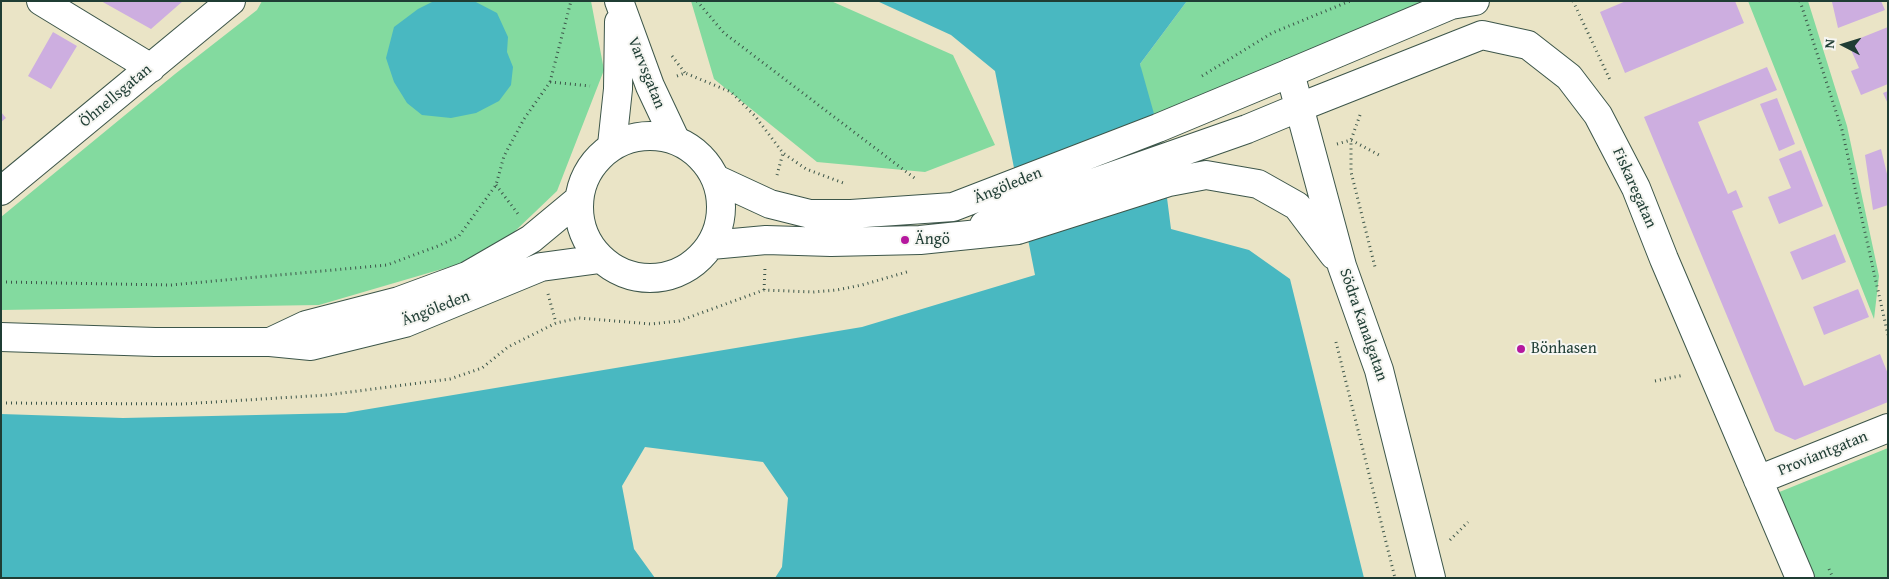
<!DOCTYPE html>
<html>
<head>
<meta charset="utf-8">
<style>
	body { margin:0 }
	#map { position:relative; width:1889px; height:579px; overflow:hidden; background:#eae4c6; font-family:"Gentium Book Plus",serif }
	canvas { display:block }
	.frame { position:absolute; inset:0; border:2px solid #1f3d34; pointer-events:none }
	.north { position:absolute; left:1819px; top:20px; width:50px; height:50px; -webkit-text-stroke:4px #f6f6f2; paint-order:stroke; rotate:275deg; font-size:14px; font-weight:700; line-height:20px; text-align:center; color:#1f3d34 }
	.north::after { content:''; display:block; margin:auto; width:18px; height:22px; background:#1f3d34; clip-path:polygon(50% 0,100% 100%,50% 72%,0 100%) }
</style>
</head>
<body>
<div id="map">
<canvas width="1889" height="579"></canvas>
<div class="frame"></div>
<div class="north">N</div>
</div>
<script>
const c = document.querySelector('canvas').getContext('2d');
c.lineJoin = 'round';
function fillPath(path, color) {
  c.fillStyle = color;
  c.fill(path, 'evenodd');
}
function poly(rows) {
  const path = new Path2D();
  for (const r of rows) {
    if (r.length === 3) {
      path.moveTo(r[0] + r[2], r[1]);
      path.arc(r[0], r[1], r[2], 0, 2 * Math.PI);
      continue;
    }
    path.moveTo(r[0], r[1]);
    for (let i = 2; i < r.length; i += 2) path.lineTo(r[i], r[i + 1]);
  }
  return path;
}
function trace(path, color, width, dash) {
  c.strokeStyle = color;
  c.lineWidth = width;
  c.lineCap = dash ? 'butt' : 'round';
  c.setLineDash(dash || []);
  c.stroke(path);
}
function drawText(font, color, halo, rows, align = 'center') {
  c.font = font + ' "Gentium Book Plus",serif';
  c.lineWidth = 4;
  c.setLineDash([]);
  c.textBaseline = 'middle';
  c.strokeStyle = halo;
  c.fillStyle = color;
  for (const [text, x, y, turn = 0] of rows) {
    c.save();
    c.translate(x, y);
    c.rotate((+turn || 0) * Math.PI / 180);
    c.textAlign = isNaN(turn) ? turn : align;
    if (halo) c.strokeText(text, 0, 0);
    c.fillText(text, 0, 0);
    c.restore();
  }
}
const green = poly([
	[262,1,591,1,604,70,557,191,490,255,319,305,1,310,1,217,175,74,257,10],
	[691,1,831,1,953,55,995,145,925,172,817,162,714,79],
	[1187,1,1475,1,1151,131,1140,64],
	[1748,1,1808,1,1847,126,1879,276,1874,319],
	[1888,448,1888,578,1808,578,1772,495]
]);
const water = poly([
	[434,1,474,1,497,13,508,37,507,52,513,67,511,85,499,101,476,113,451,118,422,115,407,103,394,82,386,58,394,27,418,9],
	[877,1,1187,1,1140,64,1158,128,1171,229,1249,250,1290,279,1364,578,775,578,782,567,788,498,763,462,645,447,622,486,634,549,655,578,1,578,1,414,123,418,345,413,862,327,1035,275,995,71,951,35]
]);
const building = poly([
	[101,1,183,1,151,29],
	[1626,1,1735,1,1744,23,1625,73,1600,12],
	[1836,1,1881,1,1885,10,1838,28,1832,2],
	[1888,27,1888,84,1861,95,1851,71,1859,68,1848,43],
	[53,32,77,46,51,89,28,76],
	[1767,67,1777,90,1698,122,1728,194,1736,190,1743,207,1732,211,1804,386,1880,354,1888,374,1888,402,1795,440,1775,431,1644,117],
	[1888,91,1888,104,1883,93],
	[1777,98,1795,144,1779,151,1760,104],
	[1,112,6,118,1,122],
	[1881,149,1888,178,1888,205,1873,210,1865,155],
	[1801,150,1823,206,1779,224,1768,197,1791,188,1779,159],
	[1835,234,1846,262,1802,280,1790,252],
	[1858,289,1869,317,1824,335,1813,307]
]);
const path = poly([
	[697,1,724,33,917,180],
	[1573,1,1611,82],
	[1800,1,1842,130,1888,335],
	[672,56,685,73],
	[677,76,685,73,731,92,755,116,783,153,806,169,846,184],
	[1202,76,1272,33,1350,1],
	[550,82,571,1],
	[1360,115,1351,140,1351,172,1375,267],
	[1337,144,1351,140,1379,155],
	[777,175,783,153],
	[496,185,518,214],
	[1,282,171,285,387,265,438,246,459,236,496,185,504,156,524,119,550,82,590,86],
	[764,290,765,268],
	[548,294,556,323],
	[1336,342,1395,578],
	[1655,381,1684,375],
	[1,403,182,404,327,395,450,379,482,368,508,347,556,323,579,318,651,324,679,321,764,290,813,292,837,290,862,285,910,271],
	[1450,540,1468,522],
	[1829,569,1833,578]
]);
const street = poly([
	[41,1,151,68],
	[619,1,650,86,675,139],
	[1290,73,1451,5,1475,1],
	[1300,107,1482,35,1528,45,1569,77,1598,115,1636,188,1664,259,1800,578],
	[612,145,618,89,619,22],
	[1,191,231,1],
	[1758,480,1888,428]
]);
const secondary = poly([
	[650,207,71],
	[716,179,770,204,810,214,851,214,953,207,1158,128,1290,73,1342,266,1379,370,1431,578],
	[984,225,1013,211,1247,129,1300,107],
	[711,245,766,240,831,242,920,240,1018,230,1169,182,1206,175,1258,184,1297,206,1334,255],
	[1,337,155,342,270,342,311,346,405,323,541,267,600,259],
	[270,342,306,325,399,301,467,276,531,239,578,200]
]);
const markers = [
	[905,240,5,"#b5179e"],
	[1521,349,5,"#b5179e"]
];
const streetNames = [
	["Varvsgatan",646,73,68],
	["Öhnellsgatan",116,96,-40],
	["Ängöleden",1008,186,-22],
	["Fiskaregatan",1634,188,66],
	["Ängöleden",436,309,-21],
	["Södra Kanalgatan",1363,325,71],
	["Proviantgatan",1823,454,-22]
];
const poiNames = [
	["Ängö",915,240],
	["Bönhasen",1531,349]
];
fillPath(green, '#83da9f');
fillPath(water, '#49b8c1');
fillPath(building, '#cdaee0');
trace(street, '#3d564a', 30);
trace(secondary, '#3d564a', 30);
trace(path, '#3d564a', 3, [1, 4]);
trace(street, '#fff', 28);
trace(secondary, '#fff', 28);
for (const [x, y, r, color] of markers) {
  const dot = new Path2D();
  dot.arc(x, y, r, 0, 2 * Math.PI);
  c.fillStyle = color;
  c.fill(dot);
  trace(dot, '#f6f6f2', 2);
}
drawText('16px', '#1f3d34', '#f6f6f2', streetNames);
drawText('16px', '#1f3d34', '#f6f6f2', poiNames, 'left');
</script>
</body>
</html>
